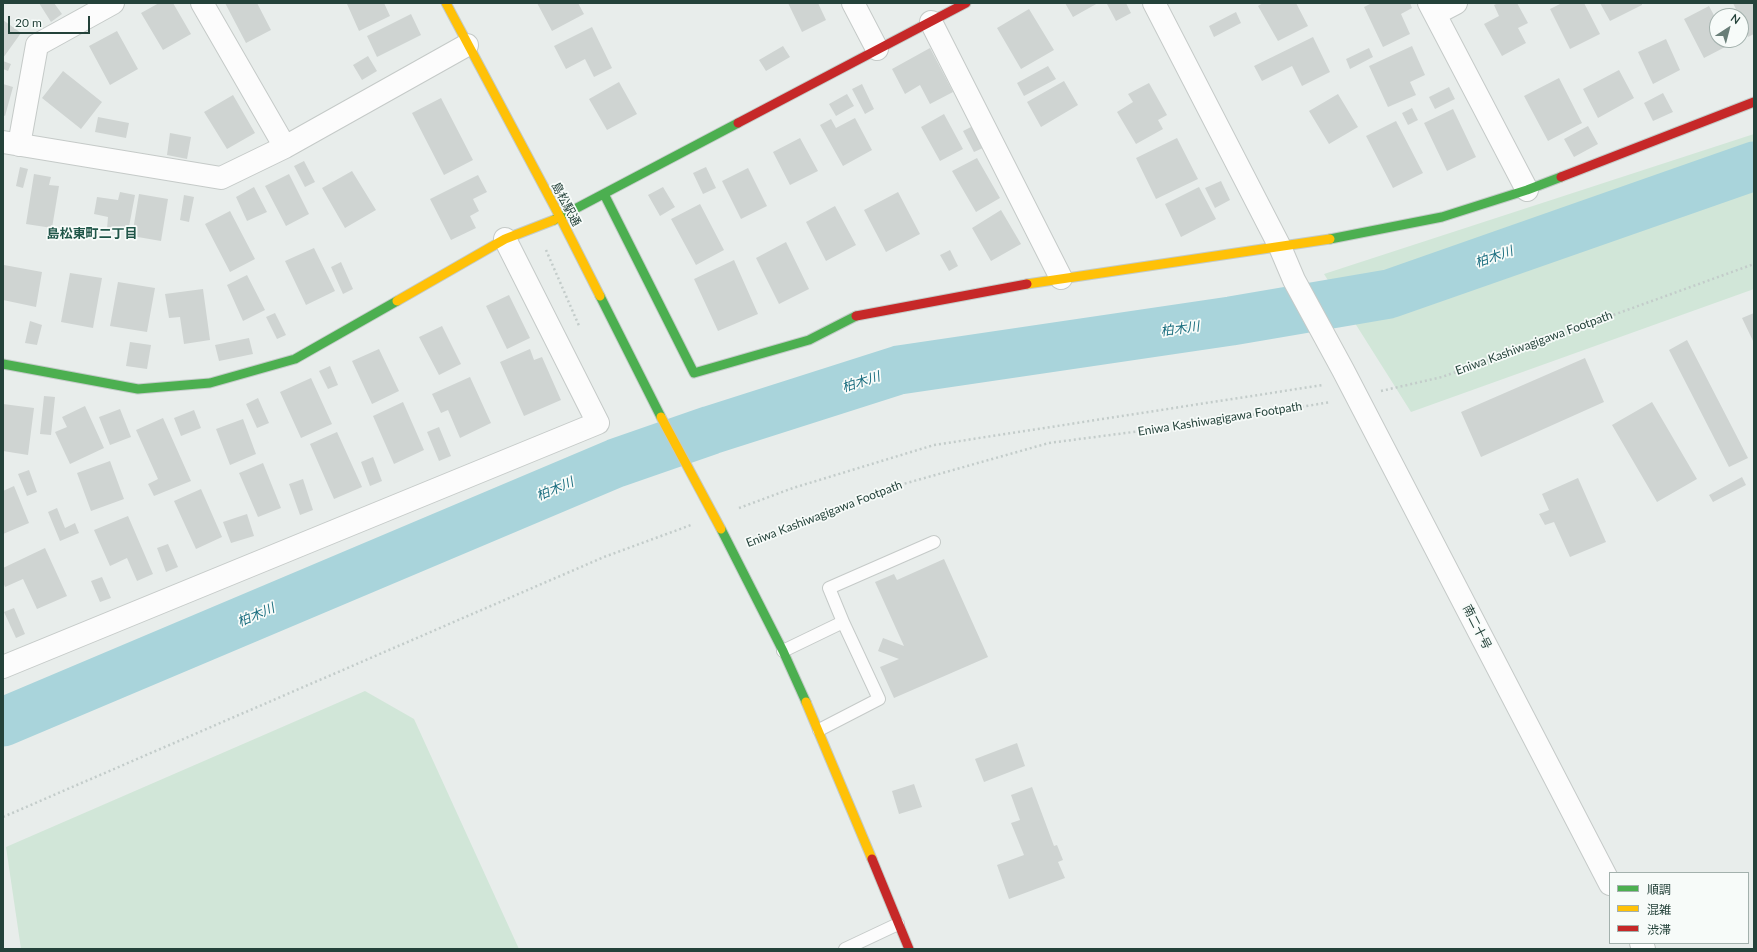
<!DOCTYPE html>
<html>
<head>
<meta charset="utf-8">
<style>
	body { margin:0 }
	#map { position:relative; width:1757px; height:952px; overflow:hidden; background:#e8edeb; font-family:Lato,"Noto Sans JP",sans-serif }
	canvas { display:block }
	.frame { position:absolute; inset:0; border:4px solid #24423a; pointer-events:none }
	.legend { position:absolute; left:1609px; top:872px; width:140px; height:72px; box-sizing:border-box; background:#f7fbf9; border:1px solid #a3b1ad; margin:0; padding:5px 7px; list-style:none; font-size:12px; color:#24423a }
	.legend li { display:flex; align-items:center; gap:8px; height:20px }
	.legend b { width:20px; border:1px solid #a3b1ad }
	.north { position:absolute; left:1709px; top:8px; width:40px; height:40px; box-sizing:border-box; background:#f7fbf9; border:1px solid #a3b1ad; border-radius:50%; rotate:36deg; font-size:11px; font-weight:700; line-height:16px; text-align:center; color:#24423a }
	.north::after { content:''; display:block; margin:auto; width:14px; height:18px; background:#697e78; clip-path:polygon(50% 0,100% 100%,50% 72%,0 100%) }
	.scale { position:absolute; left:8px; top:16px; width:82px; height:18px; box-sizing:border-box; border:2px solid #24423a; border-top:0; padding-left:5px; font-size:12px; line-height:14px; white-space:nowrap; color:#24423a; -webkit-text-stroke:3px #f7fbf9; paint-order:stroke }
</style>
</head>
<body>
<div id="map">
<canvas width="1757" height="952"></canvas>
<div class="frame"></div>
<ul class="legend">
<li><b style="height:5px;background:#4caf50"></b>順調</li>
<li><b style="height:5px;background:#ffc107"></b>混雑</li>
<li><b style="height:5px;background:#c62828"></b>渋滞</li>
</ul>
<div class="north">N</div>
<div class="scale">20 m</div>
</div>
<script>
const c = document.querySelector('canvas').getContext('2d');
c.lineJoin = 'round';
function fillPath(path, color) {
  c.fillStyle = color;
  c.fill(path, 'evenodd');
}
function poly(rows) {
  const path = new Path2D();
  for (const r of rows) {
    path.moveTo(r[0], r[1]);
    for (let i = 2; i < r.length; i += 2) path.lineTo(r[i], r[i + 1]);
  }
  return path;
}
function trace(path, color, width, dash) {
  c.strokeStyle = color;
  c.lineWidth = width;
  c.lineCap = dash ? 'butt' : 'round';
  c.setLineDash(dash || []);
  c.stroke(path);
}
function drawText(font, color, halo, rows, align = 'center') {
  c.font = font + ' Lato,"Noto Sans JP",sans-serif';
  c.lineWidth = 3.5;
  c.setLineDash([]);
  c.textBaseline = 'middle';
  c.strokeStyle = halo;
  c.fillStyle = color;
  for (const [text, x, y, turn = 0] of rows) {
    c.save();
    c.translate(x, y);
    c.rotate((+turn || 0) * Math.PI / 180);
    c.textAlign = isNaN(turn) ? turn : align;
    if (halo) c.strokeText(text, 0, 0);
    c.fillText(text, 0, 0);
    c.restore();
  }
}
const green = poly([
	[1754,134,1754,289,1411,412,1324,274],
	[365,691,414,719,519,949,21,949,6,847]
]);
const river = poly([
	[3,722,616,463,711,430,899,370,1231,321,1389,294,1754,166]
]);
const building = poly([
	[39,3,54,3,62,14,51,22],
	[159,3,173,3,191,34,163,50,141,13],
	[225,3,257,3,271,30,246,43],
	[349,3,384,3,390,16,359,31,347,4],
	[537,3,578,3,584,14,552,31],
	[788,3,818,3,826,20,802,32],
	[1065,3,1098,3,1073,17],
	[1126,3,1131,13,1116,21,1107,4],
	[1263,3,1296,3,1308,26,1278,41,1258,6],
	[1372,3,1410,3,1412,8,1401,14,1410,34,1383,47,1364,7],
	[1498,3,1517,3,1528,23,1518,28,1526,43,1502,56,1484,24,1499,16,1494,5],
	[1562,3,1584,3,1600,34,1570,49,1550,9],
	[1600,3,1642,3,1642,5,1610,21],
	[1733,3,1754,3,1754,34,1748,37,1741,20,1741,16,1739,16],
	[1709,6,1717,21,1717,40,1727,40,1729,45,1704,58,1684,19],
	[1029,9,1054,50,1021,69,997,28],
	[1236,12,1241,23,1214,37,1209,26],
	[411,14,421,35,377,57,367,36],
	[3,20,21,33,3,58],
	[592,27,612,68,594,77,585,59,566,69,554,46],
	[117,31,138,69,110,85,89,46],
	[1313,37,1330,72,1302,86,1292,66,1262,81,1254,66],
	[1666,39,1680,70,1653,84,1638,52],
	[783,46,790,57,766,71,759,60],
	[1412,46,1425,75,1410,82,1416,95,1388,107,1369,66],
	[930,48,953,92,930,104,920,85,905,94,892,69],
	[1369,48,1373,57,1350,69,1346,59],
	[368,56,377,71,362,80,353,65],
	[3,61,11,64,8,71,3,69],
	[1048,66,1056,79,1024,96,1017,83],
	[1619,70,1634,98,1598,118,1583,89],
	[63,71,102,102,81,129,42,98],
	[1559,78,1582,123,1548,141,1524,96],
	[1064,81,1078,105,1041,127,1027,102],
	[619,82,637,114,607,130,589,99],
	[1149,83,1167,115,1158,120,1163,129,1136,144,1117,112,1133,102,1128,94],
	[3,84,13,87,5,116,3,115],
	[862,84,874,109,865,114,852,89],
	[1449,87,1455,99,1435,109,1429,97],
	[1663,93,1673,112,1653,121,1644,103],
	[847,94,854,106,836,116,829,104],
	[1338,94,1358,127,1329,144,1309,111],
	[233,95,255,133,227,149,204,112],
	[441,98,473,160,444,175,412,113],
	[1412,108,1418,120,1408,125,1402,113],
	[1453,109,1476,157,1447,171,1424,123],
	[944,114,963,149,940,161,921,127],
	[98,117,129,123,126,138,95,132],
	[855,118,872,150,843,166,820,125,831,119,836,128],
	[1396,121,1423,173,1393,188,1366,136],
	[975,125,985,147,974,152,963,131],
	[1588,126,1598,144,1574,157,1564,139],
	[170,133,191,137,187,159,167,155],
	[800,138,818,171,790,185,773,152],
	[1177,138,1198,179,1156,199,1136,158],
	[977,158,1000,198,976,212,952,171],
	[304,161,315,182,305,187,294,166],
	[20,167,28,169,23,188,16,186],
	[706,167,716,188,703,194,693,173],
	[748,168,767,206,741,219,722,181],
	[352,171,376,210,345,228,322,188],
	[34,174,51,177,49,185,59,186,52,228,26,224],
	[289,174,309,214,286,226,265,186],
	[478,175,487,192,473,199,479,211,470,216,476,228,451,240,430,199],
	[1221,181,1230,200,1215,208,1205,188],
	[254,187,267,212,247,221,236,197],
	[663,187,675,207,660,216,648,195],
	[1199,187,1216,219,1181,237,1165,204],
	[120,192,135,195,128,232,107,229,108,217,94,214,97,197,118,200],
	[898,192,920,234,886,252,864,210],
	[139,194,168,199,161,241,132,236],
	[184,195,194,197,189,222,180,220],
	[700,204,724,250,696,265,671,219],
	[835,206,856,245,826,261,806,222],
	[1001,210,1021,244,991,261,972,228],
	[230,211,255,259,230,272,205,224],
	[786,242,809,289,779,304,756,258],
	[314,248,335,291,306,305,285,261],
	[950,250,958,266,949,271,940,255],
	[734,260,758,314,718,331,694,279],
	[341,262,353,289,343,294,331,267],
	[4,265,42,272,36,307,3,300],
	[70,273,102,278,93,328,61,322],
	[247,275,265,310,243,321,227,285],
	[118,282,155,288,147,332,110,326],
	[203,289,210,340,184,344,180,317,169,318,165,294],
	[509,295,530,338,507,349,486,306],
	[275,313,286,335,277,339,266,317],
	[1754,313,1754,343,1742,318],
	[30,321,42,325,37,345,25,343],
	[442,326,461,364,439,375,419,337],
	[249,338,253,354,219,361,215,345],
	[1687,340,1748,458,1729,467,1669,350],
	[130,342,151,345,147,369,126,366],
	[379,349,399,391,372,404,352,361],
	[530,349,534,360,542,357,561,400,524,416,500,362],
	[1585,358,1604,402,1481,457,1461,412],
	[330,366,338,385,328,389,319,371],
	[470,377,491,423,460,438,448,410,441,413,432,394],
	[311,378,332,424,301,438,280,392],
	[44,396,55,397,51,435,40,434],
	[258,398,269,423,257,428,246,404],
	[403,402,424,450,394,464,373,416],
	[1652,402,1697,479,1657,502,1612,425],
	[3,404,34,408,28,455,3,451],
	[85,406,104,448,70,464,55,432,67,427,62,417],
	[120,409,131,437,110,445,99,417],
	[194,410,201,428,181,436,174,418],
	[163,418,191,481,154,496,148,484,158,479,136,430],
	[243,419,256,454,230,465,216,429],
	[439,427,451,456,439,461,427,432],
	[337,432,362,487,334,499,310,444],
	[373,457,382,481,370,486,361,462],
	[110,461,124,499,91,511,77,473],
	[263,463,281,508,258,517,239,473],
	[29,470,37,492,27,496,18,474],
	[1742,477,1746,485,1713,502,1709,495],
	[1578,478,1606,542,1570,557,1554,522,1545,525,1539,514,1549,510,1542,494],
	[303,479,313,510,300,515,289,484],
	[14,486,29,523,3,534,3,491],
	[201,489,222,537,196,549,174,501],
	[57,508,65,528,75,523,79,533,60,541,48,512],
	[247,514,254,536,231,543,223,522],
	[128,516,153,574,137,581,127,558,110,566,94,530],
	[168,544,178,567,166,572,157,548],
	[45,548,67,596,37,609,23,579,5,587,3,582,3,568],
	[944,559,988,657,894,698,880,667,899,659,878,651,883,638,904,646,875,582,894,574,897,580],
	[102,577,111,598,100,602,91,581],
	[14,608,25,634,16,638,4,612],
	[1017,743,1025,766,984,782,975,759],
	[914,784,922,807,899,814,892,791],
	[1032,787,1054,846,1057,845,1063,860,1058,862,1065,878,1009,899,997,865,1024,855,1011,823,1020,820,1011,795]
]);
const path = poly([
	[546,250,580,328],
	[1381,391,1442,377,1754,264],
	[739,508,793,488,934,445,1323,385],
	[755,540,882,490,1049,443,1202,423,1331,402],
	[3,817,604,557,691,525]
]);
const lane = poly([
	[843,622,829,588,934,542],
	[783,651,843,622,879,699,819,730],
	[845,949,898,924]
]);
const street = poly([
	[202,3,285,147],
	[853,3,877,49],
	[1154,3,1280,247,1294,280,1343,370,1610,884],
	[1429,3,1527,190],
	[1435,14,1456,3],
	[931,22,1061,278],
	[3,142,221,178,285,147,467,45],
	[19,145,37,45,113,3],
	[3,667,598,423,505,239],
	[1641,943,1644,949]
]);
const fast = poly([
	[604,194,694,373,809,340,856,316],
	[554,220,738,123],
	[1330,239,1442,217,1527,190,1561,177],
	[600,296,661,417],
	[3,364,138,389,210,383,295,359,397,301],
	[721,529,783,651,806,702]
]);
const slow = poly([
	[446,3,560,217,600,296],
	[1027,284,1330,239],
	[397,301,505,239,554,220],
	[806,702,872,859]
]);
const jam = poly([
	[738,123,966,3],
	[1561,177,1754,102],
	[856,316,1027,284],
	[872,859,909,949]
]);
const slowBridge = poly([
	[661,417,721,529]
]);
const streetNames = [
	["島松駅通",566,204,62],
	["Eniwa Kashiwagigawa Footpath",1534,343,-20],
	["Eniwa Kashiwagigawa Footpath",1220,419,-9],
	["Eniwa Kashiwagigawa Footpath",824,514,-21],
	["南二十号",1477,627,63]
];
const neighbourhoodNames = [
	["島松東町二丁目",92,234]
];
const waterNames = [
	["柏木川",1494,257,-19],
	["柏木川",1180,329,-8],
	["柏木川",861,382,-18],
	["柏木川",555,489,-23],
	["柏木川",256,615,-23]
];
fillPath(green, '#d1e6d8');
trace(river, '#a9d4db', 49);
fillPath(building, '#cfd4d2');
trace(lane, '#c5cac8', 14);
trace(street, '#c5cac8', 24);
trace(fast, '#c3cbc8', 11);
trace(slow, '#c3cbc8', 11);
trace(jam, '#c3cbc8', 11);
trace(path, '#c3ccca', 2.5, [2, 3]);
trace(lane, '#fcfcfc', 12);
trace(street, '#fcfcfc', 22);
trace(fast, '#4caf50', 9);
trace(slow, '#ffc107', 9);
trace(jam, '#c62828', 9);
trace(slowBridge, '#c3cbc8', 11, []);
trace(slowBridge, '#ffc107', 9);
drawText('12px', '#24423a', '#f7fbf9', streetNames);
drawText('bold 13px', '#1f5548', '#f7fbf9', neighbourhoodNames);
drawText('italic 13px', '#1c6f80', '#f7fbf9', waterNames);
</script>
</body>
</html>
